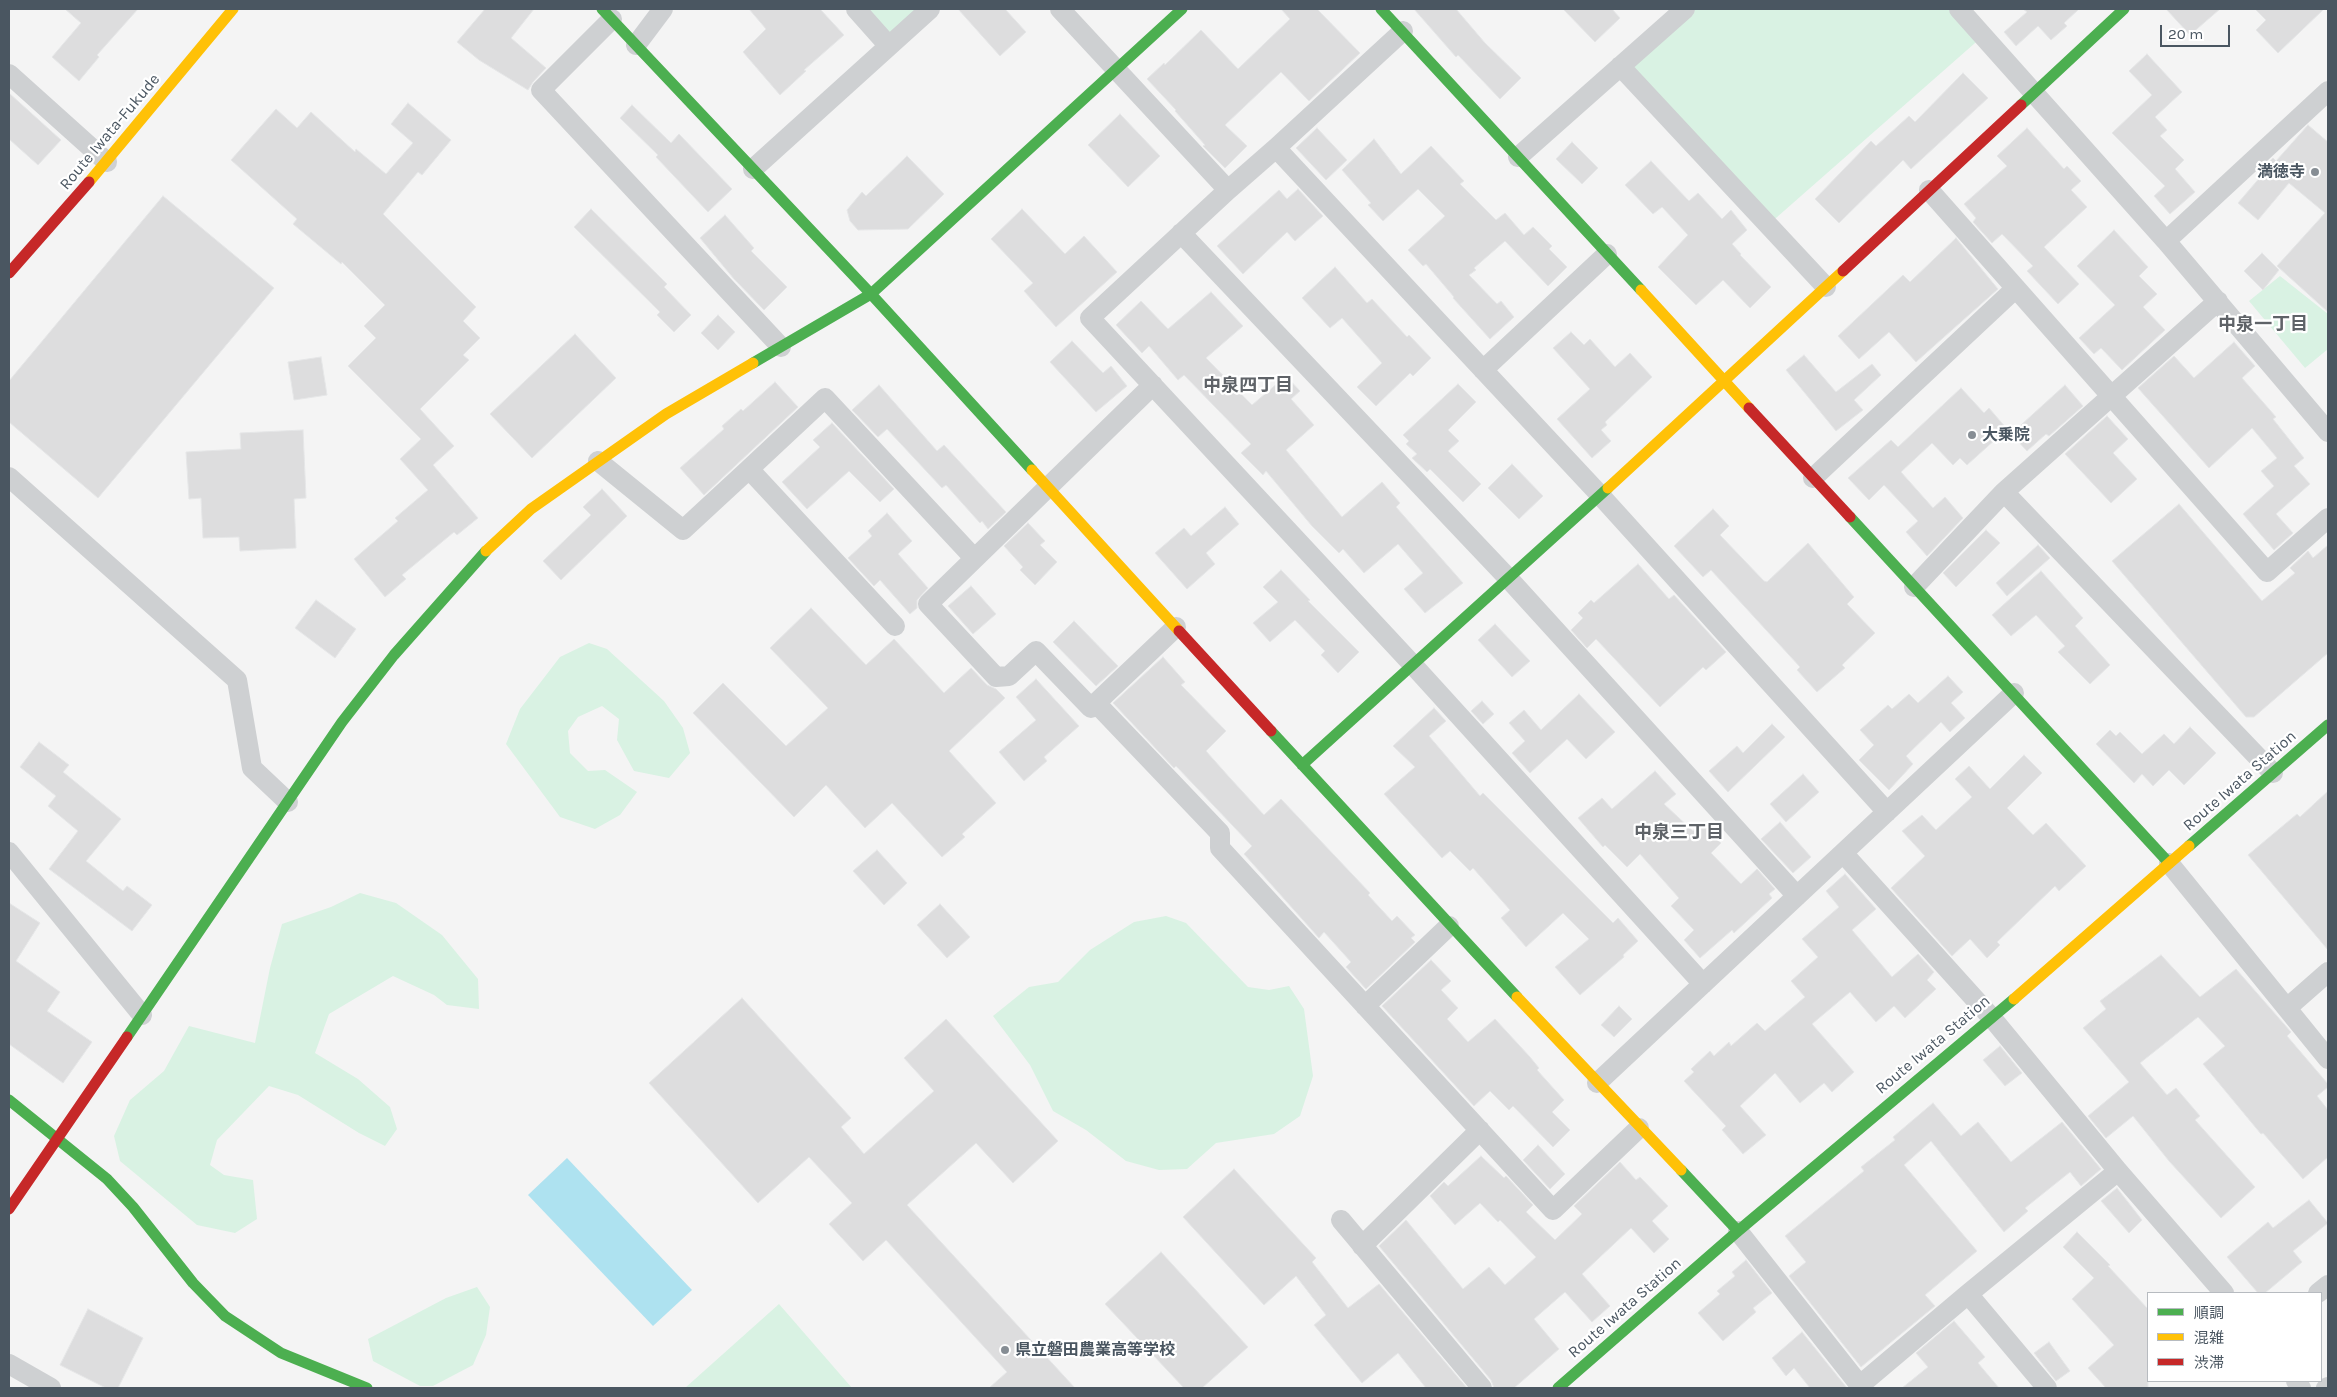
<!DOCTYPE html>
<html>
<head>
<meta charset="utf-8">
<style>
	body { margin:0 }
	#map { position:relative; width:2337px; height:1397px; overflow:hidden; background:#f4f4f4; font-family:Karla,"Noto Sans JP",sans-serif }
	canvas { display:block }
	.frame { position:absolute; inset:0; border:10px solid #4a5661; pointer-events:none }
	.legend { position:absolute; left:2147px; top:1292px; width:175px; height:90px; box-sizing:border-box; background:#fff; border:1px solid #b7bbc0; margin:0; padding:6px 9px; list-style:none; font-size:15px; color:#4a5661 }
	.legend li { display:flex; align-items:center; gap:10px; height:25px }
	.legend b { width:25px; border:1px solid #b7bbc0 }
	.scale { position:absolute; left:2160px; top:25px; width:70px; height:22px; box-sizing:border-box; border:2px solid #4a5661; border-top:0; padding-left:6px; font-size:15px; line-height:18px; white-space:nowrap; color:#4a5661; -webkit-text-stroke:4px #fff; paint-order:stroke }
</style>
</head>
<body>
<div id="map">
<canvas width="2337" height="1397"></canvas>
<div class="frame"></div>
<ul class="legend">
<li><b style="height:6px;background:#4caf50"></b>順調</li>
<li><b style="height:6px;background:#ffc107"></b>混雑</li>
<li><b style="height:6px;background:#c62828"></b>渋滞</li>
</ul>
<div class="scale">20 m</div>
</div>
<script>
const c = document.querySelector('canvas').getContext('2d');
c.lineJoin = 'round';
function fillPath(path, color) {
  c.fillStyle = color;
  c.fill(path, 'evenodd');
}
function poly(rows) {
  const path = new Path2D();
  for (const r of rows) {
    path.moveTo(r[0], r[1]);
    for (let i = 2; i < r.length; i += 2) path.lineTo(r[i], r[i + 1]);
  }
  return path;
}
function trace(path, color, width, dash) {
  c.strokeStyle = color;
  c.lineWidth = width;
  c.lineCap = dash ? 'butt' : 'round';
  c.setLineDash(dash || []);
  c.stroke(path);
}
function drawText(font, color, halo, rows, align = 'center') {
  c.font = font + ' Karla,"Noto Sans JP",sans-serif';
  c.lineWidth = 4.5;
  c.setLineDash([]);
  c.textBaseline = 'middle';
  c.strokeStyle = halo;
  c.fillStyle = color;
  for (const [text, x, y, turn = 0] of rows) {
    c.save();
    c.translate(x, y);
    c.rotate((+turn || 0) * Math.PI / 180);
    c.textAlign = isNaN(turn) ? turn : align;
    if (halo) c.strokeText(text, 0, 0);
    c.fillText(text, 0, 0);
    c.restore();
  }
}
const green = poly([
	[856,9,930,9,888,45],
	[1684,9,1957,9,1983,36,1768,225,1620,66],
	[2280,276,2328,314,2328,349,2305,368,2249,301],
	[589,643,607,649,664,701,683,728,690,753,669,778,634,771,617,740,619,719,602,706,578,717,568,731,570,753,588,771,605,770,637,792,620,815,595,829,560,817,506,744,520,709,560,657],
	[360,893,396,903,442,935,478,979,479,1009,447,1005,434,995,393,976,329,1014,315,1053,358,1079,390,1107,397,1129,385,1146,359,1133,298,1095,269,1086,217,1140,210,1165,224,1175,253,1180,257,1219,235,1233,197,1225,120,1161,114,1136,130,1100,164,1071,189,1026,255,1043,270,968,282,924,331,907],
	[1166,916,1186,923,1248,987,1269,990,1289,986,1304,1009,1313,1076,1300,1116,1274,1134,1216,1143,1187,1169,1159,1170,1126,1161,1086,1130,1053,1111,1030,1065,993,1016,1029,987,1058,982,1090,950,1134,922],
	[477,1287,490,1307,486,1335,473,1365,433,1386,420,1386,373,1361,368,1339,446,1298],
	[779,1304,852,1388,685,1388]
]);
const water = poly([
	[567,1158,692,1290,653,1326,528,1195]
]);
const building = poly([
	[65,9,138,9,97,55,99,57,79,81,52,57,81,23,65,9],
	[485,9,534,9,511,38,546,68,533,82,528,90,479,60,457,42,485,9],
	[749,9,820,9,844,35,804,70,806,71,780,95,743,52,766,29,749,9],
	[958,9,1005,9,1026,32,1000,56,958,9],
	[1281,9,1317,9,1360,53,1309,101,1281,72,1225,125,1247,146,1225,168,1203,146,1205,145,1175,111,1176,110,1147,79,1164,63,1165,65,1201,30,1238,69,1290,19,1281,9],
	[1414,9,1456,9,1485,43,1521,78,1500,99,1458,55,1456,57,1414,9],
	[1563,9,1612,9,1620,18,1595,42,1563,9],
	[2023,9,2079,9,2064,23,2067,26,2051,40,2038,26,2016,46,2004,32,2027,12,2023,9],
	[2166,9,2220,9,2190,35,2166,9],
	[2255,9,2324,9,2278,53,2256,30,2266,20,2255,9],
	[2147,54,2182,92,2155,117,2167,130,2160,136,2184,160,2175,169,2195,192,2170,214,2154,196,2165,186,2112,133,2152,95,2129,71,2147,54],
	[1963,73,1988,98,1911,169,1903,160,1839,223,1815,199,1871,141,1876,146,1909,116,1915,122,1963,73],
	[9,93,61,140,38,165,9,139,9,93],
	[408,103,451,140,422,175,418,172,383,214,476,307,463,321,480,338,463,355,469,360,420,409,454,446,433,465,478,518,457,535,454,532,402,575,406,579,385,597,354,559,398,521,395,518,428,490,400,459,421,439,348,366,376,338,364,326,385,305,342,262,341,264,293,224,297,219,231,160,276,109,297,128,311,112,355,152,356,149,386,174,413,143,391,124,408,103],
	[632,105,671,143,679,134,732,189,708,212,656,157,658,155,620,118,632,105],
	[1120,114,1160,156,1128,187,1088,145,1120,114],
	[2308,125,2328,142,2328,312,2277,266,2325,213,2289,183,2258,220,2238,203,2262,175,2259,173,2264,167,2273,158,2276,161,2308,125],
	[1317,128,1347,160,1326,180,1296,148,1317,128],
	[2027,128,2064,169,2067,166,2081,181,2071,190,2087,207,2044,247,2079,284,2058,304,2027,271,2033,266,2002,234,1992,243,1973,222,1976,218,1964,204,2007,166,1997,156,2027,128],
	[1374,139,1401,174,1431,146,1464,181,1460,184,1496,220,1505,213,1524,235,1533,227,1552,246,1549,249,1567,267,1548,286,1505,241,1474,268,1476,270,1469,275,1497,304,1501,301,1514,317,1490,339,1453,298,1454,297,1426,264,1423,266,1408,250,1445,216,1418,189,1383,221,1368,205,1371,203,1342,170,1374,139],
	[1572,142,1598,168,1582,184,1556,159,1572,142],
	[907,156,944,194,908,229,858,230,850,221,847,210,862,192,866,196,907,156],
	[1651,161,1689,201,1698,193,1722,219,1731,210,1747,230,1732,244,1741,254,1740,255,1771,287,1750,308,1723,280,1696,305,1658,267,1688,235,1662,207,1653,214,1625,185,1651,161],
	[1298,189,1323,216,1295,241,1287,232,1243,274,1217,246,1279,190,1287,199,1298,189],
	[163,196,274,288,98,498,9,422,9,381,163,196],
	[591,209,667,284,664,287,691,315,674,332,657,315,660,312,574,227,591,209],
	[1022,209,1065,254,1084,236,1117,272,1056,327,1024,291,1033,283,991,239,1022,209],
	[725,215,754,248,751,251,787,287,764,310,734,279,700,238,725,215],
	[2114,230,2148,267,2139,276,2157,294,2143,307,2165,330,2122,370,2101,348,2094,354,2079,338,2115,305,2077,266,2114,230],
	[1956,238,1998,289,1916,362,1889,332,1859,359,1838,336,1903,275,1910,282,1956,238],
	[2262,253,2279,270,2263,290,2244,271,2262,253],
	[1335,267,1367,303,1372,299,1407,337,1409,335,1431,358,1413,376,1410,373,1376,406,1357,387,1382,363,1342,318,1330,328,1302,298,1335,267],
	[1211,292,1243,326,1206,358,1252,405,1286,376,1300,391,1291,399,1314,425,1286,450,1342,517,1382,482,1400,503,1396,507,1463,583,1425,613,1404,589,1423,573,1398,544,1364,573,1343,549,1339,553,1312,526,1266,471,1263,475,1241,453,1251,444,1184,375,1178,380,1149,346,1142,353,1116,325,1141,301,1168,329,1211,292],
	[718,315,735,332,718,350,701,333,718,315],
	[1571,332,1584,345,1590,339,1615,367,1630,353,1652,377,1605,422,1607,425,1601,430,1611,441,1592,458,1557,419,1590,389,1553,348,1571,332],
	[575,334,616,378,532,458,490,414,575,334],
	[1072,341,1103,373,1111,366,1127,386,1096,412,1050,362,1072,341],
	[2234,342,2255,366,2242,378,2276,417,2273,419,2304,458,2294,466,2310,484,2276,514,2293,533,2274,550,2243,514,2274,486,2261,471,2277,458,2252,428,2209,468,2138,388,2174,356,2194,378,2234,342],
	[1804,355,1836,392,1872,364,1881,375,1854,400,1863,410,1836,431,1786,370,1804,355],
	[321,357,327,395,294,400,288,362,321,357],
	[775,382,798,407,704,495,680,468,724,429,722,426,741,409,743,411,775,382],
	[1458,384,1476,402,1448,430,1459,441,1448,451,1481,484,1463,502,1430,469,1427,472,1412,458,1417,454,1406,444,1409,441,1403,435,1458,384],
	[879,385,937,451,944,445,1006,512,988,529,982,521,980,523,946,485,942,488,887,429,878,437,852,410,879,385],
	[2065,385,2083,406,2049,436,2046,434,2027,451,2011,434,2065,385],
	[1961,388,1984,413,1989,408,2007,429,1967,465,1960,458,1953,465,1932,443,1901,472,1933,508,1945,497,1963,518,1927,556,1906,532,1918,521,1884,485,1869,500,1848,478,1891,440,1898,447,1961,388],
	[2107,416,2128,439,2113,453,2137,479,2111,503,2065,454,2107,416],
	[832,423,894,489,880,502,849,471,807,509,782,482,820,447,813,440,832,423],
	[303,430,306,498,294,499,296,548,240,551,239,537,203,538,201,498,189,499,186,452,241,449,240,433,303,430],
	[1512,464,1543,496,1519,519,1488,488,1512,464],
	[602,489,627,516,561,580,543,561,591,515,583,507,602,489],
	[2179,504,2262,601,2295,573,2290,568,2308,551,2313,558,2328,545,2328,653,2254,717,2246,717,2112,561,2179,504],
	[1225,507,1239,524,1206,553,1215,564,1187,589,1155,553,1184,528,1191,536,1225,507],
	[1713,509,1729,526,1720,535,1764,581,1767,582,1808,543,1854,597,1847,604,1875,633,1842,665,1845,668,1817,692,1797,670,1800,667,1711,570,1703,577,1674,546,1713,509],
	[887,513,912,541,898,554,928,588,917,600,917,608,910,614,880,580,874,586,848,558,872,536,868,531,887,513],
	[1028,523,1045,541,1040,545,1057,562,1035,585,1020,570,1023,567,1004,546,1028,523],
	[1986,530,2000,543,1956,587,1943,573,1986,530],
	[2038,545,2050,558,2007,596,1996,583,2038,545],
	[1638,564,1669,599,1674,595,1726,652,1706,670,1703,667,1660,707,1596,639,1587,648,1571,630,1583,618,1578,613,1591,600,1594,603,1638,564],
	[1281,570,1310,600,1308,601,1359,652,1338,673,1321,655,1325,651,1295,620,1270,642,1253,623,1278,602,1263,587,1281,570],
	[2041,571,2083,618,2075,626,2110,665,2090,684,2058,652,2065,646,2036,615,2011,636,1992,615,2041,571],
	[971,586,996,614,973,634,948,606,971,586],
	[316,600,356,629,335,658,295,628,316,600],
	[811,608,866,665,894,639,944,693,971,668,987,685,996,689,1005,698,949,751,996,803,962,834,965,837,942,857,892,803,865,828,826,785,794,817,693,713,723,683,786,746,828,708,770,648,811,608],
	[1074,621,1118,666,1096,686,1053,642,1074,621],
	[1495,624,1530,661,1512,677,1478,640,1495,624],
	[1163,657,1185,682,1181,685,1226,731,1206,751,1230,778,1264,815,1281,799,1370,893,1368,895,1392,921,1397,916,1415,935,1411,938,1415,942,1366,989,1346,967,1351,962,1324,932,1319,938,1244,854,1252,846,1176,766,1174,768,1113,703,1163,657],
	[1948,676,1963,692,1951,703,1965,718,1950,732,1941,722,1906,756,1913,764,1889,790,1859,760,1874,745,1860,730,1888,705,1892,709,1909,694,1918,703,1948,676],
	[1036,679,1079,726,1044,757,1047,761,1024,781,999,752,1036,720,1016,697,1036,679],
	[1579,694,1615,732,1586,759,1567,739,1530,773,1512,753,1525,741,1509,723,1524,710,1541,730,1579,694],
	[1482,701,1494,714,1483,724,1471,711,1482,701],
	[1434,708,1446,721,1429,736,1480,796,1483,793,1613,923,1618,918,1638,941,1623,955,1624,957,1580,995,1555,967,1589,939,1563,913,1526,947,1501,918,1510,910,1473,868,1470,871,1450,851,1442,858,1384,794,1415,767,1393,746,1434,708],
	[1772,724,1785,737,1728,792,1709,771,1737,746,1743,753,1772,724],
	[2190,727,2216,753,2184,785,2169,770,2153,786,2142,774,2134,783,2096,744,2110,730,2116,736,2120,732,2142,754,2164,734,2174,744,2190,727],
	[39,742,69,765,63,772,121,819,86,861,123,891,127,886,152,905,132,931,49,869,78,831,48,806,56,796,20,767,39,742],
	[2024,755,2042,773,2007,808,2033,835,2046,823,2086,866,2059,891,2055,886,1997,942,2000,945,1987,958,1970,939,1952,956,1891,888,1925,856,1902,831,1922,815,1936,830,1972,797,1955,779,1969,766,1990,789,2024,755],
	[1655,771,1676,794,1664,804,1693,831,1701,822,1721,843,1711,853,1741,884,1757,869,1775,889,1769,894,1772,898,1734,933,1732,930,1700,958,1684,940,1694,930,1671,906,1679,898,1640,854,1627,867,1605,845,1603,847,1578,818,1602,798,1612,809,1655,771],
	[1803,774,1819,792,1786,822,1770,804,1803,774],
	[2328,791,2328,950,2248,855,2297,814,2300,817,2328,791],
	[1780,822,1811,857,1793,873,1761,839,1780,822],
	[877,850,907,883,884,905,853,871,877,850],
	[1845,874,1876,909,1852,930,1892,977,1918,954,1934,972,1927,980,1936,989,1905,1018,1894,1006,1876,1022,1850,992,1812,1024,1854,1072,1832,1092,1824,1083,1800,1103,1775,1073,1740,1106,1766,1135,1743,1154,1722,1130,1726,1126,1684,1081,1694,1072,1691,1069,1710,1051,1714,1056,1729,1042,1731,1046,1757,1023,1765,1031,1805,997,1791,981,1818,957,1802,939,1839,907,1826,891,1845,874],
	[9,903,40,923,16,961,60,992,47,1011,92,1042,63,1083,9,1044,9,903],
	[940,904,970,937,947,958,917,925,940,904],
	[2161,955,2200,997,2236,969,2291,1032,2287,1036,2328,1084,2328,1087,2317,1096,2328,1110,2328,1157,2303,1179,2263,1133,2261,1134,2203,1064,2225,1046,2198,1017,2140,1063,2167,1095,2176,1088,2200,1116,2195,1120,2255,1187,2221,1218,2169,1161,2133,1116,2106,1138,2088,1116,2129,1082,2083,1028,2106,1009,2100,1001,2161,955],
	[1431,960,1451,981,1441,990,1458,1008,1447,1019,1468,1042,1495,1019,1530,1057,1539,1068,1537,1070,1564,1100,1552,1112,1570,1130,1553,1147,1513,1106,1509,1110,1490,1091,1474,1106,1382,1006,1431,960],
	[742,998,851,1118,841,1127,864,1154,934,1091,904,1058,946,1019,1058,1141,1013,1183,976,1143,907,1205,1075,1388,989,1388,1007,1372,886,1240,863,1261,829,1224,852,1203,809,1157,758,1203,649,1083,742,998],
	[1619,1006,1632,1019,1614,1037,1601,1025,1619,1006],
	[2000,1046,2022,1073,2005,1086,1983,1060,2000,1046],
	[1933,1103,1961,1136,1978,1122,2011,1162,2062,1122,2101,1169,2081,1186,2070,1172,2025,1208,2028,1211,2004,1232,1931,1141,1904,1165,1977,1251,1925,1295,1935,1306,1861,1367,1789,1276,1806,1262,1785,1236,1864,1171,1861,1167,1895,1140,1893,1137,1933,1103],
	[1538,1145,1565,1174,1550,1189,1523,1160,1538,1145],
	[1481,1156,1504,1178,1506,1176,1533,1205,1526,1212,1555,1240,1582,1214,1574,1206,1620,1162,1636,1180,1640,1177,1668,1206,1652,1221,1669,1239,1654,1253,1631,1228,1582,1274,1610,1306,1592,1322,1565,1292,1534,1319,1559,1349,1514,1388,1494,1388,1491,1380,1379,1246,1406,1220,1463,1289,1489,1267,1505,1285,1536,1257,1500,1220,1498,1222,1480,1203,1455,1225,1430,1196,1444,1182,1448,1186,1481,1156],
	[1234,1169,1316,1258,1312,1262,1348,1308,1379,1284,1467,1388,1426,1388,1398,1353,1362,1383,1314,1325,1326,1315,1296,1276,1264,1305,1183,1217,1234,1169],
	[2117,1188,2142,1220,2129,1233,2101,1201,2117,1188],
	[2309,1200,2328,1223,2293,1251,2302,1262,2265,1293,2258,1293,2227,1257,2268,1222,2273,1228,2309,1200],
	[2077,1232,2110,1265,2108,1266,2148,1309,2148,1388,2106,1388,2088,1368,2114,1345,2072,1299,2094,1278,2063,1247,2077,1232],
	[1161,1252,1248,1347,1202,1388,1184,1388,1105,1304,1161,1252],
	[1746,1260,1772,1293,1753,1308,1756,1312,1723,1341,1698,1313,1720,1294,1717,1291,1735,1276,1732,1272,1746,1260],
	[88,1309,143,1338,118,1388,106,1388,60,1365,88,1309],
	[1954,1321,1985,1357,1978,1363,1999,1388,1902,1388,1928,1367,1916,1353,1954,1321],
	[1802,1332,1847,1388,1810,1388,1794,1368,1786,1376,1772,1358,1802,1332],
	[2049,1342,2070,1371,2056,1381,2034,1353,2049,1342]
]);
const street = poly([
	[856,9,888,45],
	[1060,9,1228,190],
	[1959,9,2166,241,2328,432],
	[612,19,541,90,781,347],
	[1403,31,1276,148,1228,190,1090,318,1413,665,1703,984],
	[636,45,663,9],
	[1620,66,1826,287],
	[9,74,107,162],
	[1276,148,1600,495,1887,812],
	[1518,157,1685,9],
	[753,169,930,9],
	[1929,190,2267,572,2328,518],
	[1181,233,1508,578,1797,896],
	[2166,241,2328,91],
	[1483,370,1607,254],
	[598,461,683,530,749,469],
	[9,477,237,680,252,768,288,802],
	[1813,478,2016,288],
	[2004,492,2273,773],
	[1914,587,2004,492,2218,301],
	[895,626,749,469,825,398,974,558],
	[1176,627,1096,703,1220,833,1220,848,1553,1210,1639,1128],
	[1096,703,1091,708,1036,651,1009,676,996,677,928,604,1153,385],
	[9,852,142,1015],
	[1843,853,1992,1018,2118,1171,2224,1293],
	[2169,863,2328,1059],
	[1365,1006,1449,926],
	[2287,1008,2328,972],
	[1597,1083,2014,693],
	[1341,1220,1482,1388],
	[1738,1231,1862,1388],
	[1362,1246,1480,1130],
	[2318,1293,2328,1285],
	[1968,1294,2047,1388],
	[9,1364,51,1388],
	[2296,1381,2301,1388],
	[1859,1386,1968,1294,2118,1171],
	[2326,1388,2328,1387]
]);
const fast = poly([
	[602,9,871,294,1032,470],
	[1381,9,1641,290],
	[2021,105,2124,9],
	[753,363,871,294,1182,9],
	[1850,517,2169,863],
	[1271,731,1517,997],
	[1302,765,1608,488],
	[2189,846,2328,725],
	[127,1037,342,722,394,655,486,551],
	[9,1100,107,1179,133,1207,193,1283,225,1316,281,1353,367,1388],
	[1681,1170,1738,1231],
	[1558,1388,1738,1231,2014,999]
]);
const slow = poly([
	[89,182,233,9],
	[1641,290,1749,408],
	[1032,470,1179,631],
	[1608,488,1843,271],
	[486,551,531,509,666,414,753,363],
	[1517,997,1681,1170],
	[2014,999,2189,846]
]);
const jam = poly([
	[1843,271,2021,105],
	[9,273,89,182],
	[1749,408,1850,517],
	[1179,631,1271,731],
	[9,1209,127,1037]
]);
const markers = [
	[2315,172,5,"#868d94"],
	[1972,435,5,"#868d94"],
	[1005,1350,5,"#868d94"]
];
const streetNames = [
	["Route Iwata-Fukude",110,132,-50],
	["Route Iwata Station",2240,781,-41],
	["Route Iwata Station",1933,1045,-40],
	["Route Iwata Station",1625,1308,-41]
];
const poiNames = [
	["満徳寺",2305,172,"right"],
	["大乗院",1982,435],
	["県立磐田農業高等学校",1015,1350]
];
const neighbourhoodNames = [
	["中泉一丁目",2263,325],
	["中泉四丁目",1248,386],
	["中泉三丁目",1679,833]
];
fillPath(green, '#d9f2e3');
fillPath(water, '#aee2f0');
fillPath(building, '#ddddde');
trace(building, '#e5e6e7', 1);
trace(street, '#ced0d2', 20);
trace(fast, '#4caf50', 11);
trace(slow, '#ffc107', 11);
trace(jam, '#c62828', 11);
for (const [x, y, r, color] of markers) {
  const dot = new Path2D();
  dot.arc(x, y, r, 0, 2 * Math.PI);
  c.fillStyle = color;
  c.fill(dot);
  trace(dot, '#fff', 2);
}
drawText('16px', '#4a5661', '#fff', streetNames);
drawText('bold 16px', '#4a5661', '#fff', poiNames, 'left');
drawText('bold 18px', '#5f6368', '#fff', neighbourhoodNames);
</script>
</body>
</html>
